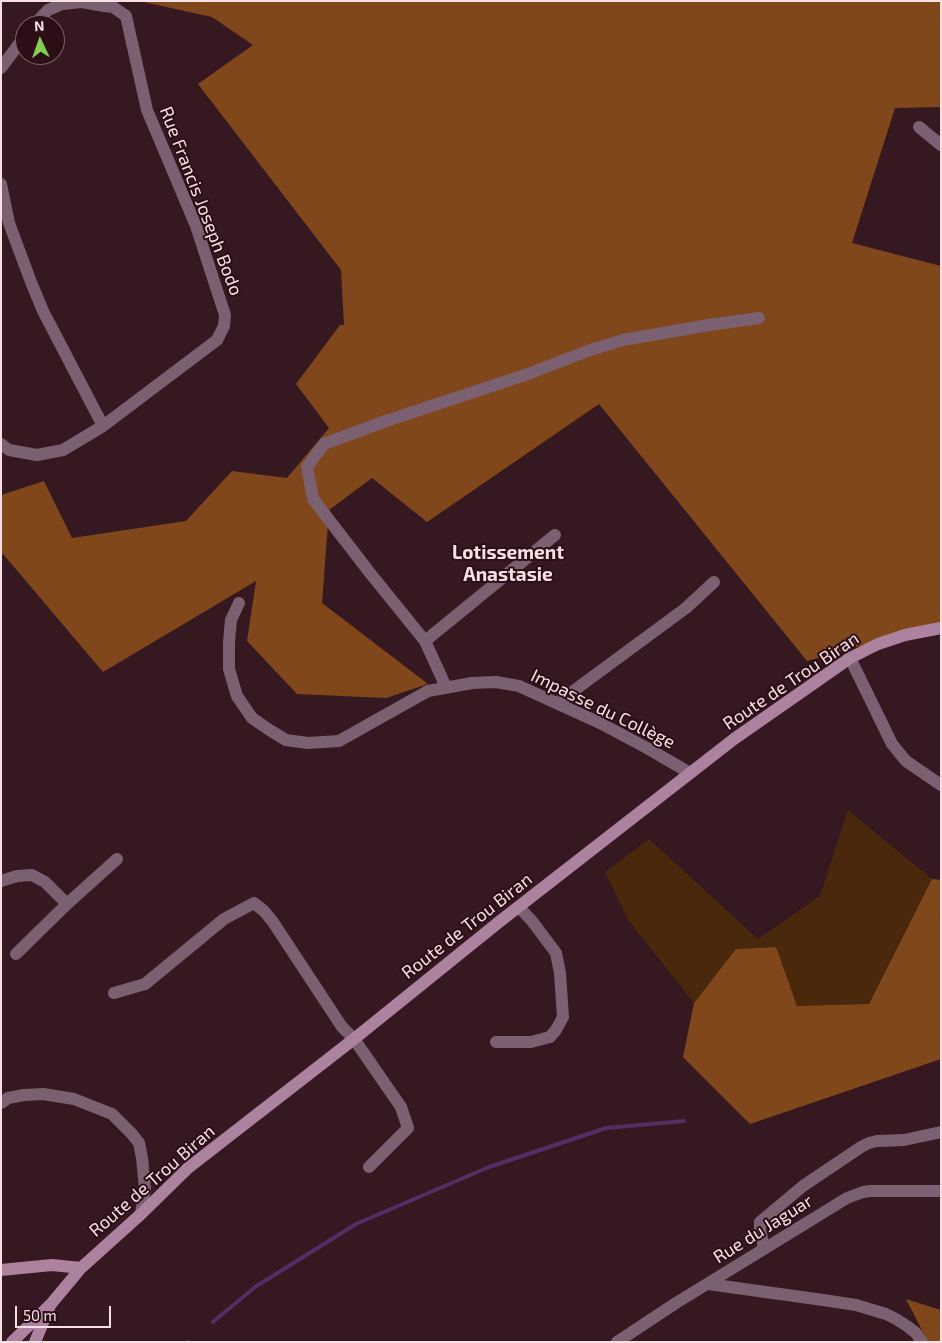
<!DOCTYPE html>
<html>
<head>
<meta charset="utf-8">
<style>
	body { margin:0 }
	#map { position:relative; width:942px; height:1343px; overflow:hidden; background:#351820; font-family:"Exo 2",sans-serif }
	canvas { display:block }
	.frame { position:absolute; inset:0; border:2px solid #f6e0e4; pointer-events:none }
	.north { position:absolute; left:15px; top:15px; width:50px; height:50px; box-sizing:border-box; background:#2b0e16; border:1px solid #7c6268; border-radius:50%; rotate:357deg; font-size:14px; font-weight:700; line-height:20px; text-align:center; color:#f6e0e4 }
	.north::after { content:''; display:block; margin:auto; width:18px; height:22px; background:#84d04e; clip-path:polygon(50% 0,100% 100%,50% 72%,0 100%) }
	.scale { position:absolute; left:15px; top:1306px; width:96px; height:22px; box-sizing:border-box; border:2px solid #f6e0e4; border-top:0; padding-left:6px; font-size:15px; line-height:18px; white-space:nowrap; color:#f6e0e4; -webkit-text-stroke:4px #2b0e16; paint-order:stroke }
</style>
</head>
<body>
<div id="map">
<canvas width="942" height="1343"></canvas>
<div class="frame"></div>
<div class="north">N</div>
<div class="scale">50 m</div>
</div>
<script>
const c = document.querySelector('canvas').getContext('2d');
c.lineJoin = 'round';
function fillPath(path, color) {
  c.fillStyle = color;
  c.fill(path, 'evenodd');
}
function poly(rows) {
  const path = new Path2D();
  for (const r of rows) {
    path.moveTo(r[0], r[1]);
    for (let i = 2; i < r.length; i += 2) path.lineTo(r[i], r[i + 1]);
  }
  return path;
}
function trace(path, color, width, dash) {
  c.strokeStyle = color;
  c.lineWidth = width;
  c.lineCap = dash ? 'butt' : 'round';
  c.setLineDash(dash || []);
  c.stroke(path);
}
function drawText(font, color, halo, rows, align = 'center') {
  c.font = font + ' "Exo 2",sans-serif';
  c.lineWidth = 4;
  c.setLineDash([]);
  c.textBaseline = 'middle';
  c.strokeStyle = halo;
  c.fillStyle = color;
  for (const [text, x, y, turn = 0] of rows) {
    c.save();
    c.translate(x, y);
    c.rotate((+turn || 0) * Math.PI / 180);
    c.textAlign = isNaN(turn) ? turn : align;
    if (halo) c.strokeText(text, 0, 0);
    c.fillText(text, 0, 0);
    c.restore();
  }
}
const green = poly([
	[848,810,932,879,869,1004,797,1006,775,947,736,949,694,1003,628,920,605,872,649,839,758,939,820,896]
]);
const forest = poly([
	[139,1,941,1,941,107,895,108,852,243,941,266,941,623,807,661,599,404,427,522,372,478,329,510,322,603,428,684,386,698,297,694,247,641,256,581,103,672,3,554,1,555,1,495,44,481,72,538,186,521,232,471,287,478,329,428,296,384,340,325,344,325,341,270,198,84,253,45,212,17],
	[932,879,941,880,941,1059,750,1124,683,1057,694,1003,736,949,776,947,797,1006,869,1004],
	[906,1299,941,1310,941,1342,928,1342]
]);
const stream = poly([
	[213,1322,255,1287,356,1224,489,1167,606,1128,684,1121],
	[188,1342,189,1342]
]);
const street = poly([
	[1,68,25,36],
	[919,127,941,145],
	[1,184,9,223,31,282,43,311,103,426],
	[1,444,9,450,37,455,63,450,103,426,217,340,224,326,225,315,196,226,147,110,126,16,113,7,104,6,82,2,62,4,48,10,34,25],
	[239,603,231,620,229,642,229,669,237,696,252,718,271,731,286,740,308,743,339,741,428,691,472,683,496,682,519,686,600,723,647,748,690,773],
	[425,641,555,535],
	[850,658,892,744,906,761,941,785],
	[446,687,425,641,370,573,313,499,307,467,324,444,386,421,528,374,590,350,623,340,709,325,759,318],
	[557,703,686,608,714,582],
	[1,881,17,876,32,875,45,882,67,904],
	[16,954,67,904,117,859],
	[114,993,145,984,224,919,254,903,264,911,273,922,342,1027,354,1039,401,1107,408,1128,369,1167],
	[496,1042,531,1042,550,1037,556,1030,563,1017,560,973,556,953,532,921,519,907],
	[1,1103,8,1098,24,1095,43,1094,74,1099,112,1114,132,1134,139,1143,142,1158,145,1189,141,1214],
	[764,1249,760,1228,760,1222,803,1186,861,1147,869,1143,877,1141,904,1140,941,1132],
	[708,1284,823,1300,856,1305,886,1314,896,1319,907,1326,916,1333,922,1342],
	[617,1342,676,1303,847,1198,863,1192,870,1191,941,1191]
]);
const secondary = poly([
	[1,1270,52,1265,81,1268],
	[12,1342,51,1304,81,1268,141,1214,188,1168,354,1039,499,922,734,739,850,658,878,644,905,635,941,628],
	[35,1342,49,1308]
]);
const streetNames = [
	["Rue Francis Joseph Bodo",201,201,69],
	["Route de Trou Biran",791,681,-34],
	["Impasse du Collège",603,709,26],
	["Route de Trou Biran",467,926,-38],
	["Route de Trou Biran",152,1181,-41],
	["Rue du Jaguar",763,1229,-32]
];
const neighbourhoodNames = [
	["Lotissement",508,553],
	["Anastasie",508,575]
];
fillPath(green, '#49280c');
fillPath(forest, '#80481a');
trace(stream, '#512e64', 4);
trace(street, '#7a6071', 12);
trace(secondary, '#ac829f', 12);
drawText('18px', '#f6e0e4', '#2b0e16', streetNames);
drawText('bold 19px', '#f6e0e4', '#2b0e16', neighbourhoodNames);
</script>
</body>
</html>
